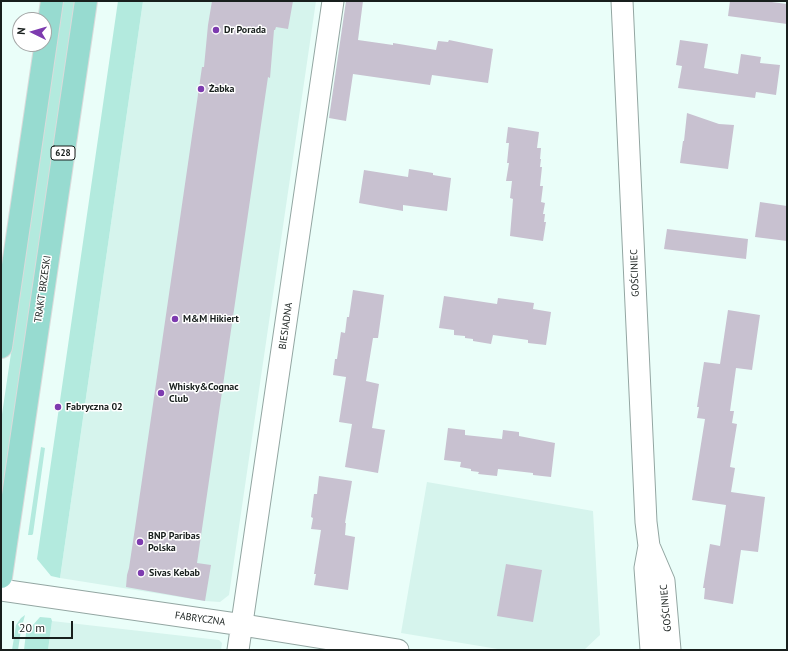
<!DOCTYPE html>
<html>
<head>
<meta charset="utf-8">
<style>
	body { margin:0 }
	#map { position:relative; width:788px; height:651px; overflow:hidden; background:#eafef9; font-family:"PT Sans",sans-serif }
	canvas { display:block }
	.frame { position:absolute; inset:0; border:2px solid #181f1d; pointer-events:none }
	.north { position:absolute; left:12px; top:12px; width:40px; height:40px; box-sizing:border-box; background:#fff; border:1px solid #a3a5a5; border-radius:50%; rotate:275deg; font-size:11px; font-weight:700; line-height:16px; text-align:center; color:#181f1d }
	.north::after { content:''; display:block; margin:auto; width:14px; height:18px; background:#7d3baf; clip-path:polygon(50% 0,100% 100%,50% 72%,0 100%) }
	.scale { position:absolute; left:12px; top:621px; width:61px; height:18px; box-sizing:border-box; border:2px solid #181f1d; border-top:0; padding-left:5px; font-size:12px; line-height:14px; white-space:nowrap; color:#181f1d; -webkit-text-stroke:3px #fff; paint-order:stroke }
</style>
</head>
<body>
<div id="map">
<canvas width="788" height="651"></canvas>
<div class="frame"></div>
<div class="north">N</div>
<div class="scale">20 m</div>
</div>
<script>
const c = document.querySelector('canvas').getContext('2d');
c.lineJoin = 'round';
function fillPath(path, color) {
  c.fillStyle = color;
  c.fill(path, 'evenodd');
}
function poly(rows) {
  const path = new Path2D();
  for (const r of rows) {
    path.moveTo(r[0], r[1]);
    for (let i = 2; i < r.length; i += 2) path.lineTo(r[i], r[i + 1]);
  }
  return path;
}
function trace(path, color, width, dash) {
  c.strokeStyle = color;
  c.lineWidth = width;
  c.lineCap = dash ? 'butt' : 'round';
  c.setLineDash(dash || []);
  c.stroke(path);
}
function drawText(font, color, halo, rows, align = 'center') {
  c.font = font + ' "PT Sans",sans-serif';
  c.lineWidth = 3;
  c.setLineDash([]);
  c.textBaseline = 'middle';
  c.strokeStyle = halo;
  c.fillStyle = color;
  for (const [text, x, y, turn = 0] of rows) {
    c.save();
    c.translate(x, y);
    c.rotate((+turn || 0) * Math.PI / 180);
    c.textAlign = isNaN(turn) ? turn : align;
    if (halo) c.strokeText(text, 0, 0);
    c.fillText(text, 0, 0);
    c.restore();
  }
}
const built = poly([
	[143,1,316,1,229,595,220,602,205,601,60,578],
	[427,482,593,511,600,635,584,650,504,650,401,633],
	[52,621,219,640,222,643,221,650,48,650]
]);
const green = poly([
	[63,1,75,1,1,504,1,421],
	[118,1,143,1,60,578,51,576,37,559],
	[41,447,45,448,33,534,32,535,28,535],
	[25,615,21,630,18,650,12,650,16,625,21,618],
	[40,617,51,618,52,621,48,650,24,650,26,633]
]);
const building = poly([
	[212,1,293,1,288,29,276,27,275,30,274,30,270,78,268,77,197,563,211,565,205,601,126,587,127,575,129,568,135,528,202,67,204,67,208,25],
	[346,1,363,1,358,40,393,45,393,43,436,50,438,41,448,42,449,40,493,49,488,83,432,75,430,85,353,74,346,121,329,118],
	[730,1,764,1,787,4,787,24,728,16],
	[680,40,708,44,704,68,738,74,741,54,761,57,760,63,780,65,776,95,756,92,755,98,678,88,682,66,676,65],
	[687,113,719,124,734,125,728,169,680,163,683,141,684,141],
	[508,127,539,132,537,148,541,148,540,159,541,159,540,167,542,167,540,186,543,186,541,202,545,203,543,214,545,214,544,222,546,222,543,241,510,236,513,199,510,198,512,181,506,181,509,163,507,163,509,143,506,143],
	[409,169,433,173,433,175,451,178,447,211,403,205,403,211,359,203,364,170,408,177],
	[760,202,787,206,787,241,755,237],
	[667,229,748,239,746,259,664,249],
	[353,290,384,295,378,338,373,338,366,381,379,384,372,428,385,430,378,473,345,467,352,424,339,422,346,377,333,375,335,359,337,359,341,332,345,333,347,317,349,317],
	[444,296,497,304,498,298,534,303,533,309,551,312,546,345,528,343,528,340,493,335,491,344,473,341,473,339,465,338,465,336,454,335,454,330,439,328],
	[728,310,760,315,752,370,736,368,730,411,734,411,732,423,737,424,730,467,735,468,731,492,765,497,758,552,741,550,733,604,704,599,705,588,703,588,710,544,720,546,726,505,692,500,705,419,697,418,699,407,697,407,704,362,720,364],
	[448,428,465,430,465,435,502,439,503,430,519,432,519,436,555,443,551,477,533,475,533,473,498,469,497,476,478,474,479,472,471,471,471,469,460,467,461,462,444,460],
	[319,476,352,481,345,523,346,523,345,535,355,537,348,590,314,585,316,574,314,574,321,530,311,529,313,518,311,517,314,494,317,494],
	[506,564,542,570,533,622,497,616]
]);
const minor = poly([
	[622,1,646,522,649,546,664,581,670,650],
	[649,546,645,568,651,650],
	[1,590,243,625,398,650],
	[238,650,333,1]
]);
const major = poly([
	[1,347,52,1],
	[1,577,86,1]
]);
const markers = [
	[216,30,4,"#7d3baf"],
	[201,89,4,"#7d3baf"],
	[175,319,4,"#7d3baf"],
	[161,393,4,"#7d3baf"],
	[58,407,4,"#7d3baf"],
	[140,542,4,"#7d3baf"],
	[141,573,4,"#7d3baf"]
];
const shields = [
	[63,153,24]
];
const shieldNames = [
	["628",63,153]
];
const poiNames = [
	["Dr Porada",224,30],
	["Żabka",209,89],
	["M&M Hikiert",183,319],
	["Whisky&Cognac",169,387],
	["Club",169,399],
	["Fabryczna 02",66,407],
	["BNP Paribas",148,536],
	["Polska",148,548],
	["Sivas Kebab",149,573]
];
const streetNames = [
	["GOŚCINIEC",635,273,-92],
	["TRAKT BRZESKI",43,289,-82],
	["BIESIADNA",286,326,-82],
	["GOŚCINIEC",666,608,-95],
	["FABRYCZNA",200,619,8]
];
fillPath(built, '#d6f4ed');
fillPath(green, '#b3eade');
fillPath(building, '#c8c1d0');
trace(minor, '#93a6a2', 23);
trace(major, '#dadbdb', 24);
trace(minor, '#fff', 21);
trace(major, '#97dbd0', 22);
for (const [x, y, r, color] of markers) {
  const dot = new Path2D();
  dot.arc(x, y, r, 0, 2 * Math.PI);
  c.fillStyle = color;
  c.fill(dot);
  trace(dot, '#fff', 1.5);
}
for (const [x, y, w] of shields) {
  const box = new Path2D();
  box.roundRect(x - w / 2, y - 7, w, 14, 3);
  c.fillStyle = '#fff';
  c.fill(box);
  trace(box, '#181f1d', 1);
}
drawText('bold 9px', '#181f1d', null, shieldNames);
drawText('bold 10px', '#181f1d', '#fff', poiNames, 'left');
drawText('10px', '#181f1d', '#fff', streetNames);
</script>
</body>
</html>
